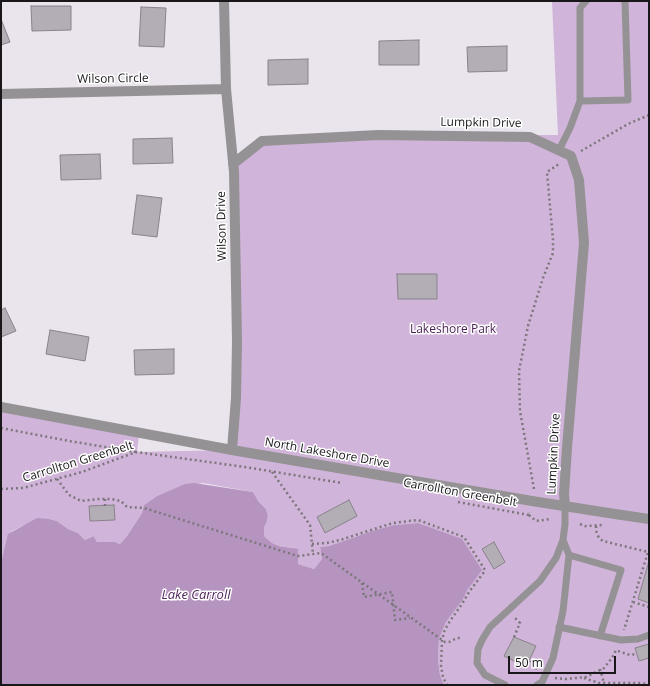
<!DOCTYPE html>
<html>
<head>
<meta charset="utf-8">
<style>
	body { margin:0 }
	#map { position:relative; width:650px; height:686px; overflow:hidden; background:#eae4ec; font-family:"Open Sans",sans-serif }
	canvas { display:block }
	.frame { position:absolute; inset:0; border:2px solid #19171a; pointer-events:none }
	.scale { position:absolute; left:508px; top:656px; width:108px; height:18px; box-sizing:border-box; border:2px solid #19171a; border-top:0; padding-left:5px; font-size:12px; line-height:14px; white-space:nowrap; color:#19171a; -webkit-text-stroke:3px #fff; paint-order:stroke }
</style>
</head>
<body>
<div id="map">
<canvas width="650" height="686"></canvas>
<div class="frame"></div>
<div class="scale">50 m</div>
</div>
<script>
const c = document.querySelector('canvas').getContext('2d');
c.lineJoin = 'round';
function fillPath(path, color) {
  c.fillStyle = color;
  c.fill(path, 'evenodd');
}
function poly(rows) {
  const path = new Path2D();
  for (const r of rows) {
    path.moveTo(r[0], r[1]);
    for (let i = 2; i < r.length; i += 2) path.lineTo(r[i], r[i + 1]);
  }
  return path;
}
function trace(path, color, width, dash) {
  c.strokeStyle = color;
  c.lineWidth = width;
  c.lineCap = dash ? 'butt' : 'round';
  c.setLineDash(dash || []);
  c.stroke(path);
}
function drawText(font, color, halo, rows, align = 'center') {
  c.font = font + ' "Open Sans",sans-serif';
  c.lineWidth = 3;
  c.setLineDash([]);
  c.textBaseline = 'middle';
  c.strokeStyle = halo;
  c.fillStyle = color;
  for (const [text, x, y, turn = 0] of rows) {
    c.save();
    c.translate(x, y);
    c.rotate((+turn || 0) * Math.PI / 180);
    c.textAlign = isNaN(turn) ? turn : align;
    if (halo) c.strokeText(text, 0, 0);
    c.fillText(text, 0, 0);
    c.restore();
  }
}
const green = poly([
	[552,1,649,1,649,685,444,685,440,675,438,660,439,639,446,622,462,601,468,589,424,525,418,523,394,525,375,530,329,546,320,547,322,559,314,569,298,564,292,548,279,546,272,543,264,536,264,528,267,521,268,516,266,509,259,502,253,492,203,483,174,489,157,496,144,505,142,513,127,536,120,544,115,542,97,542,92,536,85,540,78,533,68,529,57,521,49,519,22,526,12,531,7,537,1,563,1,407,139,433,137,452,232,450,233,164,262,141,378,135,558,135]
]);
const water = poly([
	[194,483,253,492,259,502,266,509,268,516,267,521,264,528,264,536,272,543,279,546,298,549,298,564,314,569,322,559,320,547,329,546,375,530,394,525,418,523,462,539,482,570,468,589,462,601,446,622,439,639,438,660,440,675,444,685,1,685,1,563,7,537,8,534,37,518,49,519,57,521,68,529,78,533,85,540,93,536,97,542,115,542,120,544,127,536,142,513,144,505,157,496,185,484]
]);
const building = poly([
	[31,6,71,6,71,30,32,31,31,6],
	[141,7,166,8,164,47,139,46,141,7],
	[1,19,10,42,1,45,1,19],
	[419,40,419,65,379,65,379,41,419,40],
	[507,46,507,71,468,72,467,47,507,46],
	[308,59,308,84,268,85,268,60,308,59],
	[172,138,173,163,133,164,133,139,172,138],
	[100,154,101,179,61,180,60,155,100,154],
	[137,195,162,198,157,237,132,234,137,195],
	[397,274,437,274,437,299,398,299,397,274],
	[5,308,16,331,1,337,1,310,5,308],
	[50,330,89,337,85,361,46,354,50,330],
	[174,349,174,374,135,375,134,350,174,349],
	[349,500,357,516,325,533,317,517,349,500],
	[114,505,115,520,90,521,89,506,114,505],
	[494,542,505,562,494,569,482,549,494,542],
	[649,561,649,603,638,599,649,561],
	[514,637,536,646,526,667,504,656,514,637],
	[649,644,649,658,639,661,635,648,649,644]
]);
const path = poly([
	[581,151,628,124,649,115],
	[1,428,69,441,136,452],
	[272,472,310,525,313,554],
	[57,479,69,495,81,501,98,499,111,499,121,501,127,507,144,508,298,556,321,553,445,642,449,642,457,638,462,638],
	[1,489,23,488,82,472,136,452,245,467,342,483],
	[534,489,520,411,519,371,528,326,543,278,553,253,553,240,547,172,559,164],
	[458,502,529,515,529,512],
	[105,506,105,499],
	[529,515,536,521,550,519],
	[580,524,585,526,603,525],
	[596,526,596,531,599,538,603,541,648,552,624,630],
	[312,544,327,543,340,540,393,523,418,520,464,537,485,570,484,572,469,592,462,604,448,624,444,632,442,641,441,666,443,677,447,685],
	[362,583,364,597,392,592,395,620,410,618],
	[633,602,649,607],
	[514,637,520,623,515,618],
	[618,651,630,655,636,654],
	[529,661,537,669],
	[600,669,604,683],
	[555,678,566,679,586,677,604,668,612,658,616,650],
	[584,678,599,683,639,683,649,684]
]);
const service = poly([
	[580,101,628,100,625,1],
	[559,150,570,128,580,101,580,8,586,1],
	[569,555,621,570,600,636],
	[559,627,621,640,638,639,649,635],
	[505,685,485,675,477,663,478,649,482,640,490,627,540,581,556,558,563,540,565,524,565,506],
	[537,685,542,682,553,658,563,611,569,555,563,540]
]);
const minor = poly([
	[224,1,226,89,234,172,237,341,236,398,232,450],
	[1,94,226,89],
	[233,164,262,141,378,135,530,137,571,156,579,180,584,243,567,448,564,494,565,506],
	[1,407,232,450,532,501,615,514,649,519]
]);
const streetNames = [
	["Wilson Circle",113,79,-1],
	["Lumpkin Drive",481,123,1],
	["Wilson Drive",222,226,-91],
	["North Lakeshore Drive",327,453,10],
	["Lumpkin Drive",554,454,-87],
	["Carrollton Greenbelt",78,462,-17],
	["Carrollton Greenbelt",460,493,10]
];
const parkNames = [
	["Lakeshore Park",453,330]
];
const waterNames = [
	["Lake Carroll",196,595]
];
fillPath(green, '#d1b4d9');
fillPath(water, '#b694c0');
fillPath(building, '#b3adb5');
trace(building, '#88838a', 1);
trace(path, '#7b777c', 2.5, [2, 3]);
trace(service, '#959295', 7);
trace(minor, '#959295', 10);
drawText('12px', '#19171a', '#fff', streetNames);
drawText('12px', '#491f55', '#fff', parkNames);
drawText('italic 13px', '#50255c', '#fff', waterNames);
</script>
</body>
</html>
